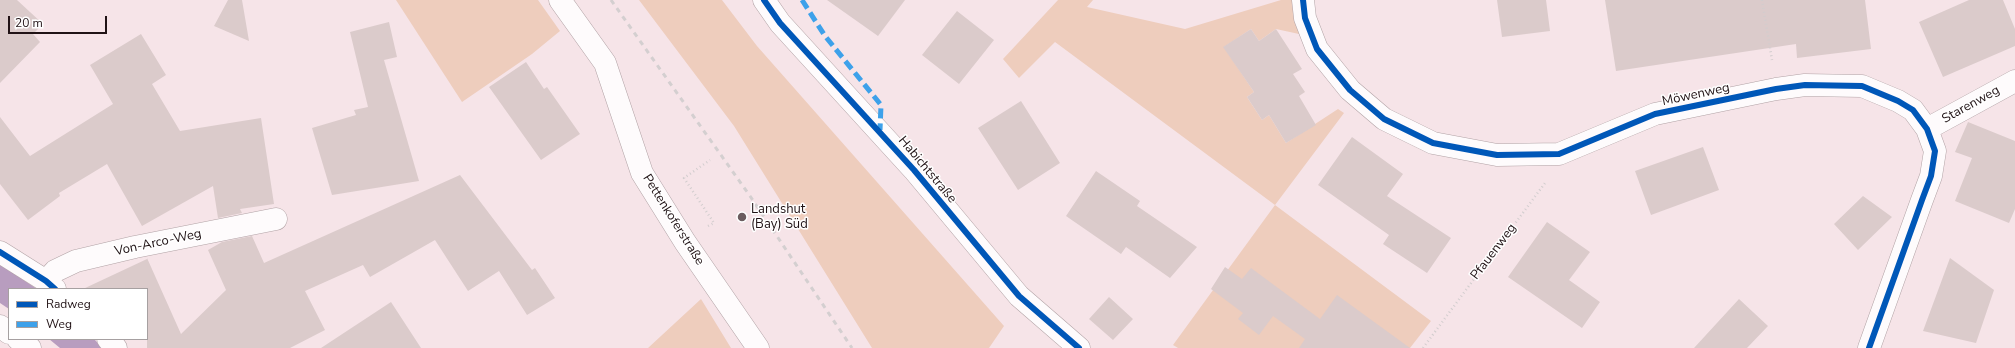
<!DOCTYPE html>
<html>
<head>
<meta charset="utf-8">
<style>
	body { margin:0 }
	#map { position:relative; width:2015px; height:348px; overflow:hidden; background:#f6e4e8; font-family:"Nunito Sans",sans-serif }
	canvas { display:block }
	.legend { position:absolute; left:8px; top:288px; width:140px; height:52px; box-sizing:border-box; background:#fff; border:1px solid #a6a0a1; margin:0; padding:5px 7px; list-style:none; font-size:12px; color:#201215 }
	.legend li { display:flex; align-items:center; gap:8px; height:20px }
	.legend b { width:20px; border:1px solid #a6a0a1 }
	.scale { position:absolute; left:8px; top:16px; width:99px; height:18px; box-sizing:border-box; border:2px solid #201215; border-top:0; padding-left:5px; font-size:12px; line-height:14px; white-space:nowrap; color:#201215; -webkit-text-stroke:3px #fff; paint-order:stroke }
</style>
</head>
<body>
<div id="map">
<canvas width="2015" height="348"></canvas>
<ul class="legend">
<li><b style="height:5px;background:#0057b8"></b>Radweg</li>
<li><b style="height:5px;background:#3da1ea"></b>Weg</li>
</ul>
<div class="scale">20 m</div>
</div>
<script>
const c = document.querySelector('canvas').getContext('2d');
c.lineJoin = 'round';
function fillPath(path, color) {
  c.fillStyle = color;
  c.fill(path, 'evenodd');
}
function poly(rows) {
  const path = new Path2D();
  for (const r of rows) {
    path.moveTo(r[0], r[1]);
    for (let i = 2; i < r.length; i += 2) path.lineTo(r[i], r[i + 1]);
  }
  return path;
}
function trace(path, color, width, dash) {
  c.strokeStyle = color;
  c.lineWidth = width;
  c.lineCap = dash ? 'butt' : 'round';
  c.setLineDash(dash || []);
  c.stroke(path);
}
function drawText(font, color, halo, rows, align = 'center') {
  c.font = font + ' "Nunito Sans",sans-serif';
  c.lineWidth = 3;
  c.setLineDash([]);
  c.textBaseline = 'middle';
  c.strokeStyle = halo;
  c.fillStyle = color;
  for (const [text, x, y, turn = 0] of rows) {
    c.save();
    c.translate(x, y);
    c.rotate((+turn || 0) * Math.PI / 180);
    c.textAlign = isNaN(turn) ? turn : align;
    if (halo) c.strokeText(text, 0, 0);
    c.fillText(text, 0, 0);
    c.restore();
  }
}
const green = poly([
	[396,0,538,0,560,31,532,54,462,102],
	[639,0,722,0,757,46,1004,326,989,348,872,348,734,126],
	[1058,0,1093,0,1087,7,1185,29,1281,0,1292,0,1299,34,1276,29,1259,41,1251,29,1224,47,1254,92,1247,97,1262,120,1269,115,1286,143,1338,109,1344,113,1275,205,1431,321,1410,348,1178,348,1173,345,1275,205,1055,42,1019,78,1003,59],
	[701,299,731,348,648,348]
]);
const water = poly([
	[0,264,37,289,9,289,9,309,0,303],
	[49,339,94,339,103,348,60,348]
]);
const building = poly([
	[0,0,17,0,43,24,33,34,40,42,0,83],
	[228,0,242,0,249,41,214,26],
	[827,0,905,0,878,36],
	[1497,0,1546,0,1550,31,1502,37],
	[1605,0,1865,0,1871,49,1797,58,1796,44,1616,71],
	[1969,0,2003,0,2015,29,2015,46,1943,77,1919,22],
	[957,11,994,40,959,84,922,55],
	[389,22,397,57,384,60,419,181,332,195,312,128,356,115,354,110,368,107,350,32],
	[1251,29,1259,41,1276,29,1302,69,1293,74,1305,92,1299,96,1316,125,1286,143,1269,115,1262,120,1247,97,1254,92,1223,47],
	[141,34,166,75,152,84,180,131,261,118,274,204,240,209,242,213,218,218,213,186,142,226,107,164,59,193,60,196,28,220,0,184,0,117,30,156,113,104,90,65],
	[526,62,544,89,547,87,580,134,541,160,489,87],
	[1021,101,1060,163,1018,190,978,128],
	[1968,122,2015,141,2015,209,2009,223,1955,201,1972,158,1955,152],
	[1352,137,1403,174,1387,196,1451,238,1427,273,1383,244,1389,235,1318,185],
	[1703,147,1719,190,1651,215,1635,171],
	[1096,171,1140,201,1137,206,1197,247,1170,278,1126,247,1121,254,1066,216],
	[460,175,532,270,535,268,555,298,527,315,499,271,468,291,435,240,370,277,363,265,305,291,325,330,290,348,147,348,147,289,83,289,147,259,147,258,181,334,226,290,208,250,222,242,252,236,264,263],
	[1863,196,1892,217,1858,250,1834,224],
	[1547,222,1590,252,1569,280,1600,302,1582,328,1508,277],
	[1950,258,1994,290,1976,343,1923,331],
	[1225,267,1242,279,1251,268,1320,319,1337,295,1410,348,1299,348,1305,339,1273,316,1259,335,1238,319,1243,313,1211,289],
	[1109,297,1133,319,1113,340,1089,319],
	[1739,299,1768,326,1747,348,1694,348],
	[391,302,421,348,321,348]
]);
const path = poly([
	[1762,0,1772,60],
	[708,226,714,223,684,178,710,160],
	[1423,348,1545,183]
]);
const street = poly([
	[560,0,605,63,642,173,685,242,758,348],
	[764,0,780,23,914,170,1019,296,1079,348],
	[1303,0,1305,18,1317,49,1350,90,1384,119,1433,143,1497,155,1559,154,1655,114,1776,89,1805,85,1862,86,1898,101,1913,110,1927,129,1935,151,1931,176,1922,200,1869,348],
	[1927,129,2015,81],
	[0,252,46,281,55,289],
	[46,281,55,271,76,261,135,247,276,219],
	[0,326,9,333],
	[18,339,30,348],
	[108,339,116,348]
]);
const rail = poly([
	[611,0,750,196,852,348]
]);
const quiet = poly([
	[802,0,825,36,881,105,880,130]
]);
const cycleway = poly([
	[764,0,780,23,914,170,1019,296,1079,348],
	[1303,0,1305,18,1317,49,1350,90,1384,119,1433,143,1497,155,1559,154,1655,114,1776,89,1805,85,1862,86,1898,101,1913,110,1927,129,1935,151,1931,176,1922,200,1869,348],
	[0,252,46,281,55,289]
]);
const markers = [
	[742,217,5,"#6b5c5f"]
];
const streetNames = [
	["Möwenweg",1696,95,-12],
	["Starenweg",1971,105,-29],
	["Habichtstraße",927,170,50],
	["Pettenkoferstraße",673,220,58],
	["Von-Arco-Weg",158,243,-12],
	["Pfauenweg",1494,252,-53]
];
const poiNames = [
	["Landshut",751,210],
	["(Bay) Süd",751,225]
];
fillPath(green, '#eecdbd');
fillPath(water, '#b89dbf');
fillPath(building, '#dbcbcb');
trace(street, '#b1a2a5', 23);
trace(path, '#d2cdce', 2.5, [1, 3]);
trace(street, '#fefbfc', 22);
trace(rail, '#d4cfd0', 3, [5, 5]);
trace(quiet, '#3da1ea', 5, [10, 5]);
trace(cycleway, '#0057b8', 6);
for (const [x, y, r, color] of markers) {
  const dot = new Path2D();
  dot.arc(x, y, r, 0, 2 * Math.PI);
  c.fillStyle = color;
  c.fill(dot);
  trace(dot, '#fff', 1.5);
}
drawText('13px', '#201215', '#fff', streetNames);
drawText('13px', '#201215', '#fff', poiNames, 'left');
</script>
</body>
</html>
